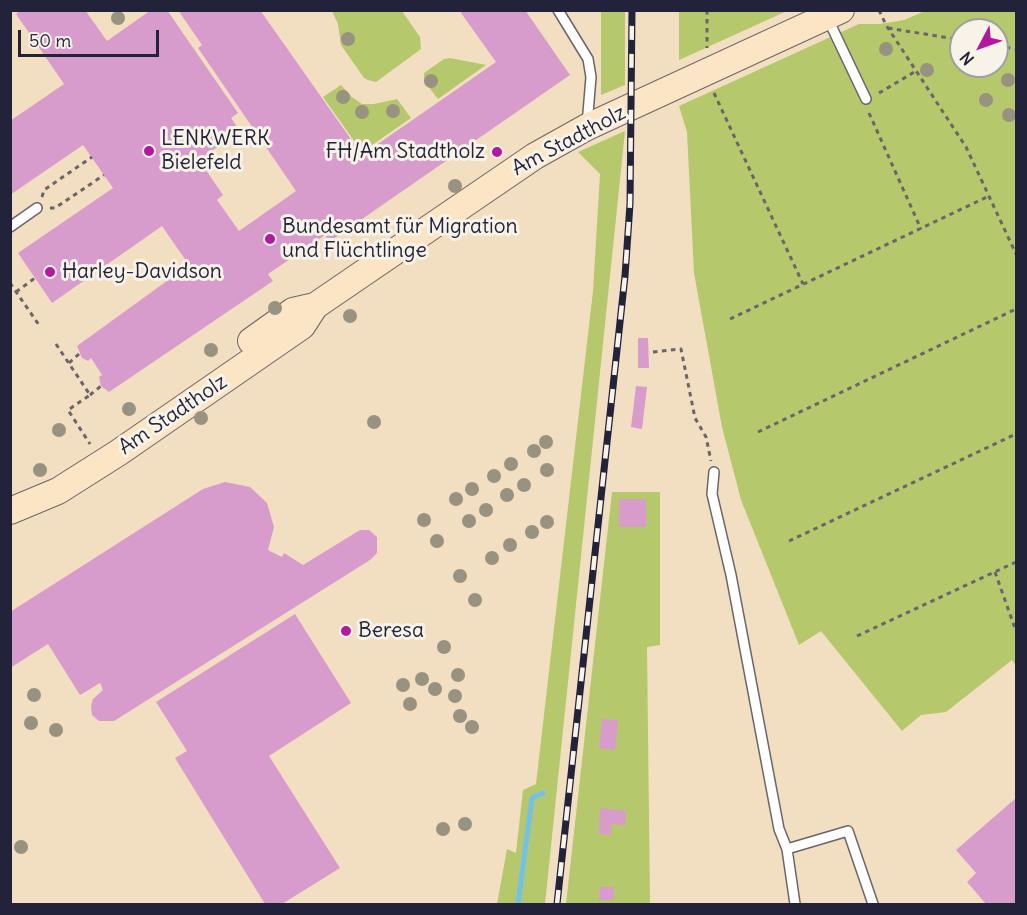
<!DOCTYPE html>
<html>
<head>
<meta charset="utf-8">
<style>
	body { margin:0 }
	#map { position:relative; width:1027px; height:915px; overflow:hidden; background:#f2dec1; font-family:Delius,sans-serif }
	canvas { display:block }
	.frame { position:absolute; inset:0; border:12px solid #22223b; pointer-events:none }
	.north { position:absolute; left:949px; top:18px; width:60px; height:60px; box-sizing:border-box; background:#f7f3e8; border:2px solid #a29fa3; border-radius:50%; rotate:229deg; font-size:16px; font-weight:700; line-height:24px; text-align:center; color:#22223b }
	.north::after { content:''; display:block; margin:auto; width:21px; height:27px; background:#b5179e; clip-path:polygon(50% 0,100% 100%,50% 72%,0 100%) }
	.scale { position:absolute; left:18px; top:30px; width:141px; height:27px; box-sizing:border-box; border:3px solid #22223b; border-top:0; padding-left:8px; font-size:18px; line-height:21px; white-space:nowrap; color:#22223b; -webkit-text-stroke:4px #f7f3e8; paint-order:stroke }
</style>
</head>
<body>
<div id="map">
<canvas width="1027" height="915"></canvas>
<div class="frame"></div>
<div class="north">N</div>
<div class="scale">50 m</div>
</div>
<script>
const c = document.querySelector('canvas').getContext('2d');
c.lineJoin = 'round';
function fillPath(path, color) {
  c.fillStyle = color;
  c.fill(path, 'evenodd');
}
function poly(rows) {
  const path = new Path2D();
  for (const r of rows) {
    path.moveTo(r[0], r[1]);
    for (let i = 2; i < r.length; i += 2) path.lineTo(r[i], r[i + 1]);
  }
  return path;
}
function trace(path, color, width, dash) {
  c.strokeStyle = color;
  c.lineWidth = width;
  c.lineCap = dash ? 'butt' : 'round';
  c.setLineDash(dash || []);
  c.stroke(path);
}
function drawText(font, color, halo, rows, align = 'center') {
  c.font = font + ' Delius,sans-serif';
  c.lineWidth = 6;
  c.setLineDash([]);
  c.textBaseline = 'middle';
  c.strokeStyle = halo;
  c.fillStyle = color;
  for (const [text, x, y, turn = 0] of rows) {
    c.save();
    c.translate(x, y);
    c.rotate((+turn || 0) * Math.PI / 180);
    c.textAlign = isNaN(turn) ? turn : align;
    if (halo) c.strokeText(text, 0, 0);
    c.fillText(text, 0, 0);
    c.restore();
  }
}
const green = poly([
	[332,11,402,11,420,37,421,49,376,82,368,80,364,78,341,45,338,24],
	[601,11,625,11,625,85,601,95],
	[679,11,679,10,787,11,679,60],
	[925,11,1016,11,1016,666,1012,660,946,712,921,715,902,731,821,631,799,645,741,500,722,427,694,273,687,132,679,106,859,24,880,24,904,20],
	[961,30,997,30,997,66,961,66],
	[450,58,486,65,438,99,424,81,424,73,444,59],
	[341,85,352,97,362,104,374,104,397,99,411,118,362,152,323,97],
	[625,131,545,904,497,904,507,849,516,853,523,790,536,784,593,291,600,174,578,152],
	[612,492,660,492,660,645,647,647,650,904,566,904]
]);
const stream = poly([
	[518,904,532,798,543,793]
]);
const building = poly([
	[21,10,85,10,107,41,151,10,167,10,238,113,231,118,240,131,199,160,223,195,217,200,239,231,296,191,198,48,202,45,178,10,260,10,362,155,496,62,459,10,525,10,570,75,329,242,325,235,302,251,268,274,273,281,109,392,101,386,99,377,102,375,91,358,88,361,82,358,77,346,189,265,162,226,52,303,18,253,113,188,83,145,10,195,10,121,64,84,16,14],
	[638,338,648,338,649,368,638,368],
	[636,386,647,387,642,429,631,427],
	[225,482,250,487,267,503,274,527,268,550,282,557,284,553,303,565,360,530,369,530,377,537,377,553,370,560,114,721,99,721,92,715,91,706,93,699,103,690,100,683,80,695,48,644,10,668,10,612,203,489],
	[619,499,646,499,646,527,619,527],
	[295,614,351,703,269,756,340,868,282,904,265,904,175,758,187,751,156,702],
	[602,719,618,720,615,750,599,748],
	[1016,798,1016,904,986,904,967,882,976,873,956,850],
	[600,808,626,811,625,825,611,824,611,835,599,834],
	[600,887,614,887,613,900,599,900]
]);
const path = poly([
	[707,10,707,48],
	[879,10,886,25,966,147,1016,254],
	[888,28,961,40],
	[997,46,1016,49],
	[714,93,803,284],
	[879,93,916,71],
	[869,113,921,229],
	[42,197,44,190,92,157],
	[50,208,55,208,104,175],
	[10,283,39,325],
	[16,292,35,278],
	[730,319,989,196],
	[56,344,90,395,68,410,90,444],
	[653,352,681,349,695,418,706,437,711,461],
	[69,363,79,354],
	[90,395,101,386],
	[758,432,1016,309],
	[789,541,1016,434],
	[995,572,1016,631],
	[857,636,1016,562]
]);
const lane = poly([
	[558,10,588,59,591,77,587,125],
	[827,17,866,99],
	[10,227,37,208],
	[714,472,712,494,731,575,779,829,787,849],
	[795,904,787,849,848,831,873,904]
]);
const secondary = poly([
	[251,341,293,311,315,306],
	[10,511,58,491,118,453,302,326,315,306,535,156,587,127,841,10]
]);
const rail = poly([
	[557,904,625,276,630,204,632,10]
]);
const trees = [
	[118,18],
	[348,39],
	[886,49],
	[927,70],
	[1008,80],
	[431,81],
	[343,97],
	[986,100],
	[393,111],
	[362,112],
	[1009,115],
	[455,186],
	[275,308],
	[350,316],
	[211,350],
	[129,409],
	[201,418],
	[374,422],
	[59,430],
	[546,442],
	[534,451],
	[511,464],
	[40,470],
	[547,470],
	[494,476],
	[524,485],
	[472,489],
	[507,495],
	[456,499],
	[486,510],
	[424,520],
	[469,521],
	[547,522],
	[532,532],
	[437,541],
	[510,545],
	[492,558],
	[460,576],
	[475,600],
	[444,647],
	[458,675],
	[422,679],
	[403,685],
	[435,689],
	[34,695],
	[455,696],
	[410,704],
	[460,716],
	[31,723],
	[472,727],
	[56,730],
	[465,824],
	[443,829],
	[21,847]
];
const markers = [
	[149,151,6,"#b5179e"],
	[497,152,6,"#b5179e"],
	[270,239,6,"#b5179e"],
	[50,272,6,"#b5179e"],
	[346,631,6,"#b5179e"]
];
const poiNames = [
	["LENKWERK",161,139],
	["Bielefeld",161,163],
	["FH/Am Stadtholz",485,152,"right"],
	["Bundesamt für Migration",282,227],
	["und Flüchtlinge",282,251],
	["Harley-Davidson",62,272],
	["Beresa",358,631]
];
const streetNames = [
	["Am Stadtholz",569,141,-28],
	["Am Stadtholz",173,415,-34]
];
fillPath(green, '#b6c86c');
trace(stream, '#70c2ec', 5);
fillPath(building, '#d89ccc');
trace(lane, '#6b646a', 12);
trace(secondary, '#6b646a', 28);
trace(path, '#6b646a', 3, [4.5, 4.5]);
trace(lane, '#fff', 9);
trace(secondary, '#fce5c4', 26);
trace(rail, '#22223b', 7);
trace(rail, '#f7f3e8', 4.5, [14]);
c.fillStyle = '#989280';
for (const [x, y] of trees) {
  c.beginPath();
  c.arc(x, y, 7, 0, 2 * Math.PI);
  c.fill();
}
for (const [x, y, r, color] of markers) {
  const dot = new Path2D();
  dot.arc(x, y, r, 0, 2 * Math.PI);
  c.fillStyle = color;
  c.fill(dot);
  trace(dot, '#f7f3e8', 2);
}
drawText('21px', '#22223b', '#f7f3e8', poiNames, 'left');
drawText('21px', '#22223b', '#f7f3e8', streetNames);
</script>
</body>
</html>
